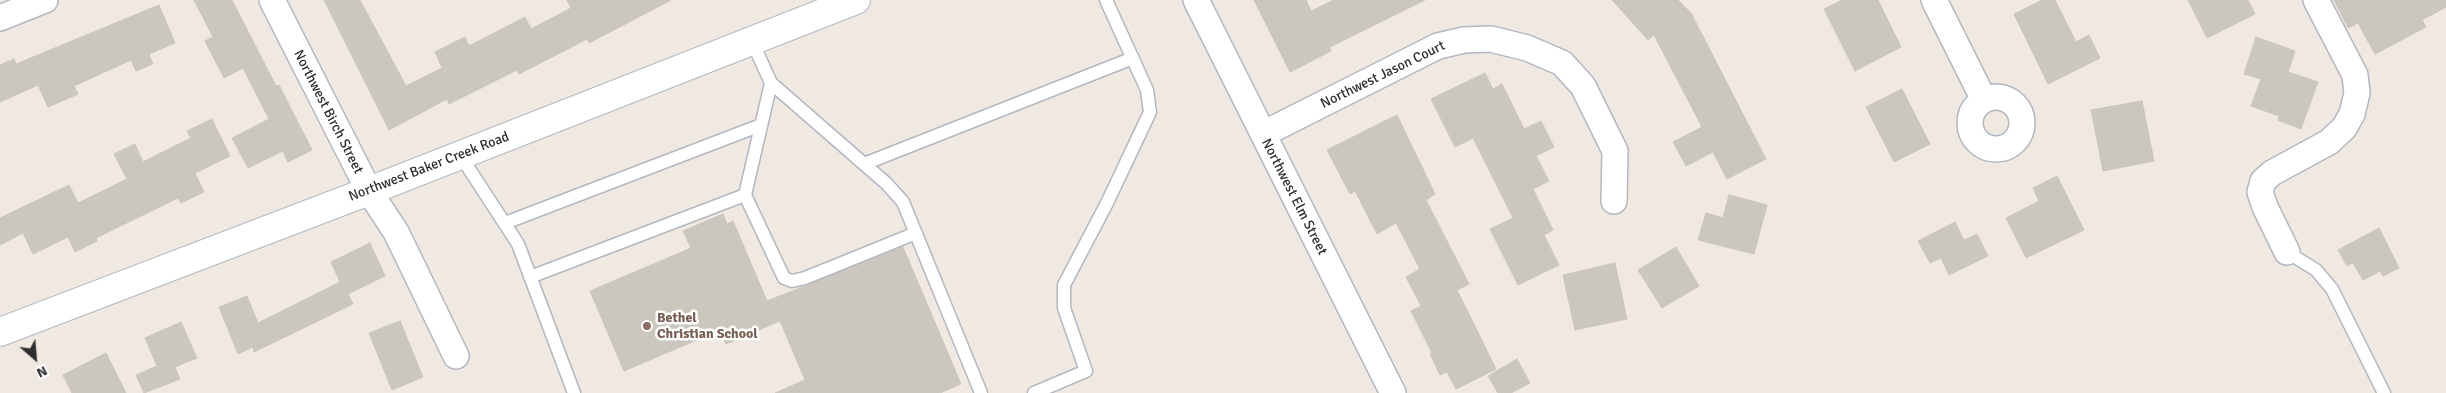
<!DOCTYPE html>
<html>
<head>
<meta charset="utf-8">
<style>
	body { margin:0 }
	#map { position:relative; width:2446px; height:393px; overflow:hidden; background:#efe9e1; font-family:Signika,sans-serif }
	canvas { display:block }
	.north { position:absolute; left:10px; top:333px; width:50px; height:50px; -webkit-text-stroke:4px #fff; paint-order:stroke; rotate:153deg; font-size:14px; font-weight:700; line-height:20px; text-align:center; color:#2e2e2e }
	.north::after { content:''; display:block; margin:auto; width:18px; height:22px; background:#2e2e2e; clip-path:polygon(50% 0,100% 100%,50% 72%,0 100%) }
</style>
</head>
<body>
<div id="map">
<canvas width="2446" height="393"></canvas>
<div class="north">N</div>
</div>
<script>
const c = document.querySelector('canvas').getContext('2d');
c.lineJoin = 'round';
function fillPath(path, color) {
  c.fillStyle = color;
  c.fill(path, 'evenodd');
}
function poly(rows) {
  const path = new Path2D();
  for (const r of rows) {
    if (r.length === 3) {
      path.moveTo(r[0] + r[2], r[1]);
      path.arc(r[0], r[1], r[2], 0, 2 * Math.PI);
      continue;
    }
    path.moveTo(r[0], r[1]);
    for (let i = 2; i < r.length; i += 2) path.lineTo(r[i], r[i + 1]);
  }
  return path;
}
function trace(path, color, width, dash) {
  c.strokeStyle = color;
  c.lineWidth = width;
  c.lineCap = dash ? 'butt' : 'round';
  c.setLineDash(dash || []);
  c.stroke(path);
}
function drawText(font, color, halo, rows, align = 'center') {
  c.font = font + ' Signika,sans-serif';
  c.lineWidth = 5;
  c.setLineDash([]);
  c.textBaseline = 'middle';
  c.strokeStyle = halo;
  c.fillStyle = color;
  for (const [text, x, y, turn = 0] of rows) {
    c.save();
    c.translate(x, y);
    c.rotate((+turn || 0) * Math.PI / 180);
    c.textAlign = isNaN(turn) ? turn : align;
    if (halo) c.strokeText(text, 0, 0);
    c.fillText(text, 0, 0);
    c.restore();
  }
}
const building = poly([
	[194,0,232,0,276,86,279,85,312,150,288,162,283,151,248,168,232,138,269,119,243,68,224,78,205,41,213,37,194,0],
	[324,0,360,0,406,86,442,68,435,52,465,37,469,46,525,17,531,29,571,8,567,0,671,0,589,43,587,39,519,74,517,70,449,104,447,99,389,130,324,0],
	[1254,0,1306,0,1311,11,1334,0,1425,0,1330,47,1331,51,1290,72,1254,0],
	[1612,0,1678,0,1691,13,1766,159,1727,179,1713,152,1686,166,1673,142,1702,127,1654,35,1648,40,1612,0],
	[1842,0,1878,0,1901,47,1855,71,1824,9,1842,0],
	[2042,0,2055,0,2076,42,2089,35,2100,58,2048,84,2014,14,2042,0],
	[2188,0,2248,0,2255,14,2207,38,2188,0],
	[2334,0,2446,0,2446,7,2422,20,2426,27,2375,54,2358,23,2348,28,2334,0],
	[159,5,175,43,149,54,153,64,136,71,131,60,74,86,78,94,48,107,38,85,0,102,0,65,14,59,16,64,159,5],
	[2256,37,2295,51,2288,72,2318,82,2301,129,2278,120,2279,116,2251,106,2261,79,2244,74,2256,37],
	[1485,73,1493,89,1502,84,1524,129,1541,121,1554,147,1536,156,1549,181,1533,189,1553,230,1544,235,1559,265,1518,285,1490,229,1513,218,1473,138,1455,147,1431,99,1485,73],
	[1902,89,1930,144,1894,162,1866,107,1902,89],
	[2142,101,2154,161,2103,171,2091,110,2142,101],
	[1397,115,1435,194,1426,200,1469,284,1457,290,1496,369,1456,389,1447,372,1440,375,1430,354,1432,353,1411,311,1421,306,1406,277,1420,269,1396,223,1377,234,1355,191,1350,194,1327,150,1397,115],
	[212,119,230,156,195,173,204,192,181,203,178,198,96,238,97,241,75,252,68,237,33,254,23,233,0,245,0,218,69,185,78,203,127,179,114,154,135,144,143,162,191,138,187,131,212,119],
	[2057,176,2084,230,2026,258,2006,218,2039,201,2033,188,2057,176],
	[1729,195,1767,205,1754,254,1698,240,1706,213,1723,218,1729,195],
	[723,214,727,224,733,221,767,301,903,247,961,384,940,393,775,393,805,380,780,321,726,344,720,330,624,371,590,291,691,248,683,231,723,214],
	[1955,222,1964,240,1977,234,1988,256,1949,275,1941,258,1930,263,1918,241,1955,222],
	[2379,228,2399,268,2383,276,2380,271,2363,280,2353,263,2347,266,2338,250,2379,228],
	[370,243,385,276,348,294,353,304,254,352,253,347,238,354,219,307,247,296,258,323,340,282,331,262,370,243],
	[1676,247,1699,286,1662,308,1638,270,1676,247],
	[1615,263,1627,319,1575,330,1563,275,1615,263],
	[400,321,423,377,392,390,369,333,400,321],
	[181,322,197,358,175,367,180,379,144,393,136,375,157,366,145,338,181,322],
	[106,353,126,393,72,393,63,375,106,353],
	[1517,359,1530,383,1511,393,1498,393,1488,376,1517,359]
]);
const lane = poly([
	[752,41,771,83,887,184,903,202,981,393],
	[771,83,745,195,784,278,792,281,805,278,916,233],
	[460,155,518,244,574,393],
	[864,164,1133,58],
	[505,223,761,125],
	[2287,252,2316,270,2332,289,2384,393],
	[530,277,745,195],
	[1034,393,1086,371,1064,308,1064,285,1107,203,1150,112,1147,90,1106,0]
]);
const street = poly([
	[272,0,369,191,396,232,456,356],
	[1196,0,1393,393],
	[1934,0,1984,100],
	[0,18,45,0],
	[1996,123,26],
	[1263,134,1438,46,1464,40,1491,39,1527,48,1562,63,1583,86,1615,151,1614,201],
	[2287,252,2265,207,2260,192,2263,181,2272,173,2329,142,2344,128,2352,114,2357,93,2355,75,2316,0]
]);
const secondary = poly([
	[0,332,369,191,856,0]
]);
const markers = [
	[647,326,5,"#8d6e63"]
];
const streetNames = [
	["Northwest Jason Court",1383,75,-26],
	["Northwest Birch Street",328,112,63],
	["Northwest Baker Creek Road",429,167,-21],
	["Northwest Elm Street",1294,197,63]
];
const educationNames = [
	["Bethel",657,318],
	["Christian School",657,334]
];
fillPath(building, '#cbc7bf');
trace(building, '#cbc5ba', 1);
trace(lane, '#b4b7c1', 15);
trace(street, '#b4b7c1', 28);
trace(secondary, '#b4b7c1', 30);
trace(lane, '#fff', 12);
trace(street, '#fff', 25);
trace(secondary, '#fff', 28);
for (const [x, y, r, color] of markers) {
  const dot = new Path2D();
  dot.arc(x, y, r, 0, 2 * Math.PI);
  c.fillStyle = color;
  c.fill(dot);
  trace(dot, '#fff', 2);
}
drawText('14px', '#2e2e2e', '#fff', streetNames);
drawText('bold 14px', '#785e54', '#fff', educationNames, 'left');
</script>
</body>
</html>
